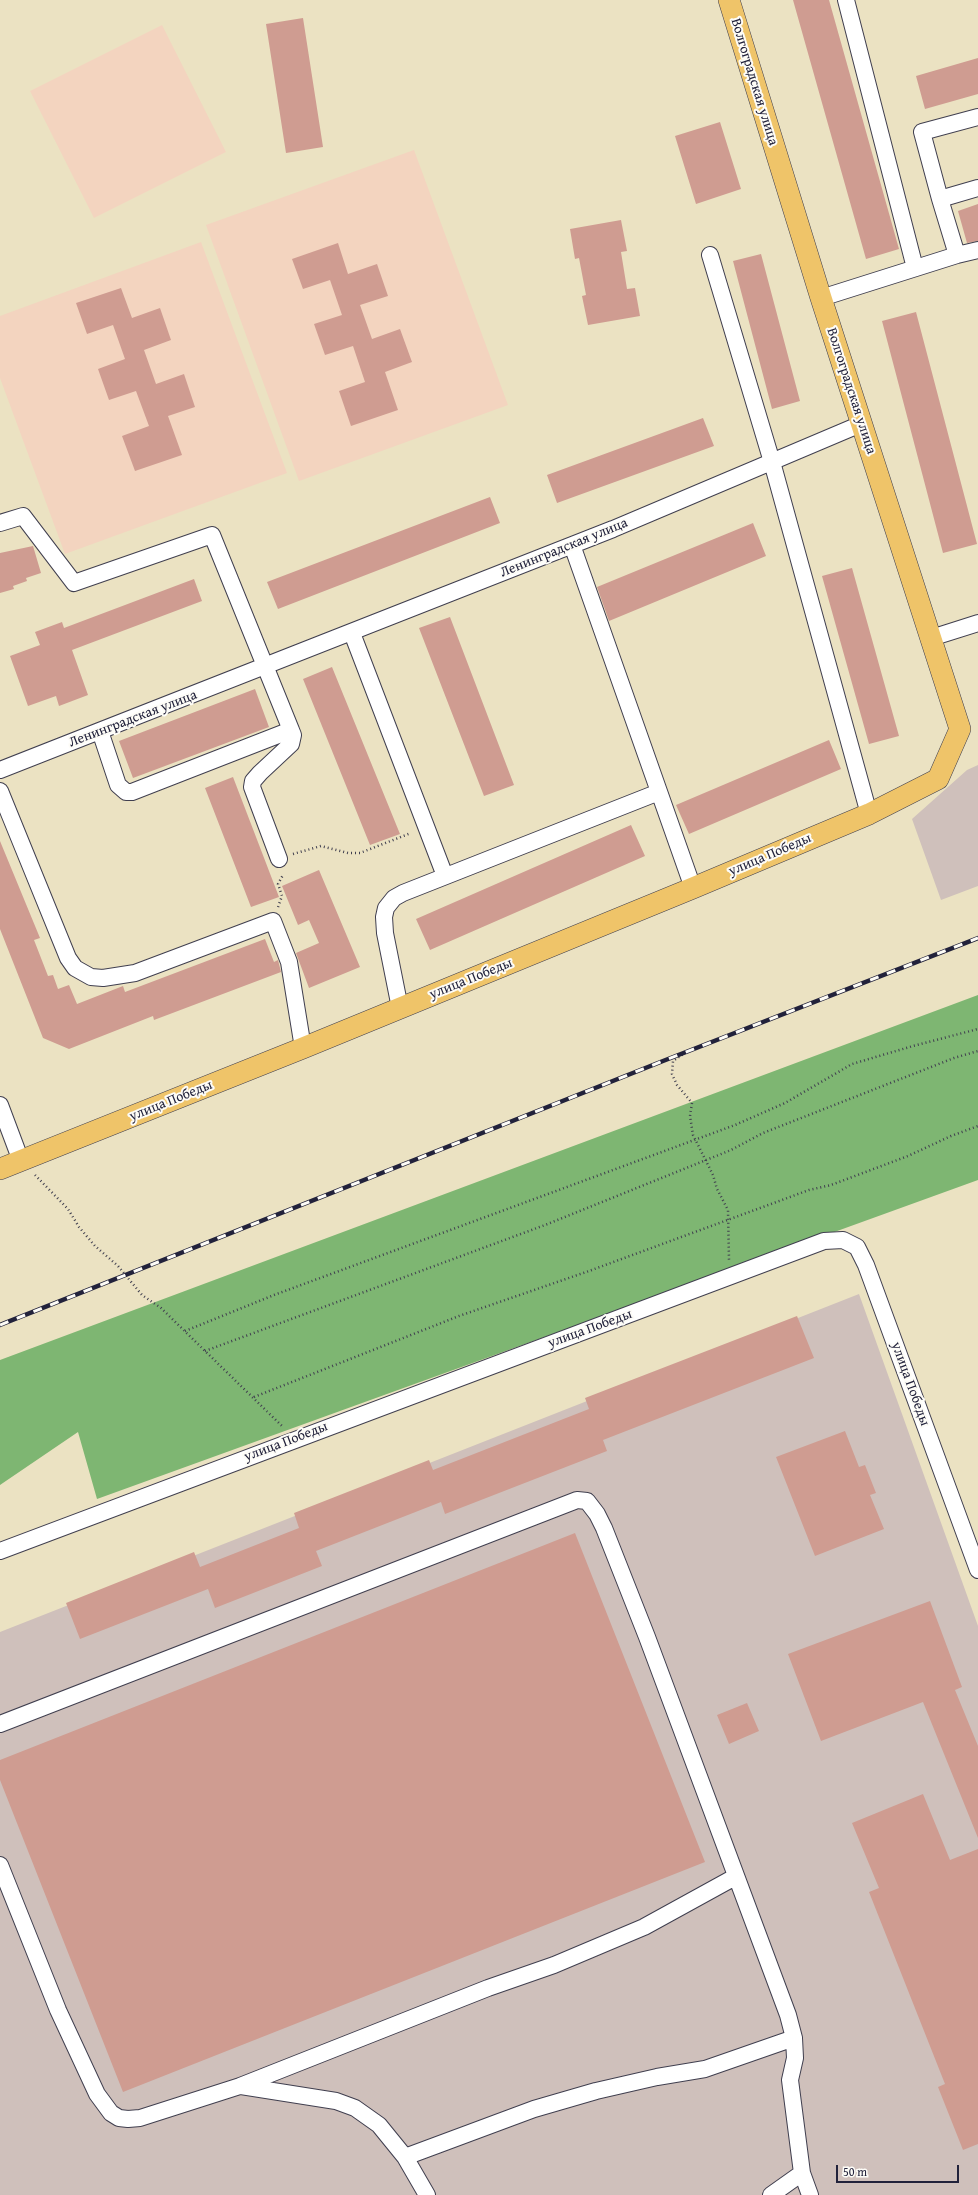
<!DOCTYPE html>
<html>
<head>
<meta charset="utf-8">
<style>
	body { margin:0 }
	#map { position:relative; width:978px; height:2195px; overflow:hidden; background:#ebe2c2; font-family:"Gentium Book Plus",serif }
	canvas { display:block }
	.scale { position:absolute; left:836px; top:2165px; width:123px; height:18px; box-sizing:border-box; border:2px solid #22223b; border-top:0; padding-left:5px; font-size:12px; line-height:14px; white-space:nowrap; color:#22223b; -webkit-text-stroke:3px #fdfcf7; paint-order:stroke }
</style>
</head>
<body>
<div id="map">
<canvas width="978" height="2195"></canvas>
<div class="scale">50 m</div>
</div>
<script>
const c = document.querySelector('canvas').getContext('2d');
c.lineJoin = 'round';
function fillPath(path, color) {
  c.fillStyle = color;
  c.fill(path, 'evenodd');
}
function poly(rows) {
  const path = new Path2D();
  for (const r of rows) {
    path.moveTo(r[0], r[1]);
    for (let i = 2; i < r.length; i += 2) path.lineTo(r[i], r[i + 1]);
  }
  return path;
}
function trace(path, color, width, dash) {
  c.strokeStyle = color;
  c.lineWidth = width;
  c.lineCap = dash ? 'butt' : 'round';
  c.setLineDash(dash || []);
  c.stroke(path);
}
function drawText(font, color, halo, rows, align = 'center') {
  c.font = font + ' "Gentium Book Plus",serif';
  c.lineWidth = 4;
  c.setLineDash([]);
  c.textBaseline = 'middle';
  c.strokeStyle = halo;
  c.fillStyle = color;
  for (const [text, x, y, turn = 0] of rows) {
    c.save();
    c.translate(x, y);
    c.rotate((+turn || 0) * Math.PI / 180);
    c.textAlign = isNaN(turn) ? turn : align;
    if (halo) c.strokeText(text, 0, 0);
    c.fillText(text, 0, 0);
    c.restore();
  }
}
const built = poly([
	[162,25,226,152,94,218,30,91],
	[414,150,508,405,299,481,206,225],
	[201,242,287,473,65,554,0,378,0,316]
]);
const industrial = poly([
	[978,765,978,886,941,900,912,819,967,770],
	[859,1294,978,1626,978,2195,0,2195,0,1632]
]);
const forest = poly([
	[978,995,978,1180,97,1499,78,1432,0,1485,0,1360]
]);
const building = poly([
	[793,0,829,0,899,249,866,259],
	[303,18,323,147,286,153,266,24],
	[978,58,978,94,925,109,916,76],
	[720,122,741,189,696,204,675,136],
	[978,204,978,241,967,243,958,211],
	[621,220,627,251,621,252,627,289,635,288,640,316,588,325,582,296,586,295,579,258,575,259,570,229],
	[338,243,348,274,377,264,388,296,360,305,372,339,400,329,412,362,385,372,398,410,351,426,339,391,365,382,353,346,325,355,314,324,342,315,330,280,303,289,292,259],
	[761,254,800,401,772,409,733,261],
	[121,288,132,318,160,308,171,340,144,350,156,384,184,374,195,407,168,416,182,455,135,471,122,436,149,426,136,391,109,400,98,369,125,359,113,325,87,334,76,303],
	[916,312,977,544,943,553,882,321],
	[703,418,714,446,557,503,547,475],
	[490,497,500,523,278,609,267,582],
	[753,523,766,556,609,621,597,587],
	[33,546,41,573,26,578,27,581,13,586,14,589,0,593,0,553],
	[852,568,899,736,869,744,822,576],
	[194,579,202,601,72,650,88,695,59,706,56,696,28,706,10,656,40,645,35,632,62,622,64,628],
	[450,617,514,785,484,796,419,628],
	[332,667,400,834,370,845,303,679],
	[255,689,269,727,133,778,119,741],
	[829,740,841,769,689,834,676,805],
	[233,777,279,897,251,907,205,788],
	[631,825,645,856,430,950,416,919],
	[0,841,40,938,34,940,48,976,53,975,58,989,69,985,77,1004,123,986,125,992,265,939,274,962,278,960,281,972,154,1020,153,1016,69,1049,43,1038,0,929],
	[319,870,360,967,309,988,296,953,319,943,309,920,298,925,282,886],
	[797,1316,814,1358,603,1440,607,1451,445,1514,441,1502,316,1551,322,1566,215,1608,208,1589,80,1639,66,1603,194,1552,200,1567,299,1528,294,1513,429,1460,433,1470,589,1409,585,1398],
	[845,1431,859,1467,865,1465,876,1493,870,1495,884,1529,815,1556,776,1457],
	[575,1533,705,1862,123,2092,0,1780,0,1760],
	[930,1601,962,1687,955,1690,978,1746,978,1838,923,1702,821,1741,788,1654],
	[747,1703,759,1731,729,1744,717,1715],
	[923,1794,950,1860,978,1849,978,2144,963,2150,938,2087,945,2084,869,1892,879,1888,852,1823]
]);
const path = poly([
	[293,854,321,846,348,853,360,853,411,833],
	[278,907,282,896,278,884,283,875],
	[689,1050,673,1061,672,1074,677,1085,692,1103,690,1116,693,1135,713,1175,717,1189,728,1210,729,1260],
	[35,1175,68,1209,79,1227,95,1246,118,1266,142,1295,161,1308,283,1427],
	[185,1331,274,1295,735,1125,785,1103,852,1064,913,1046,978,1029],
	[205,1351,545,1225,731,1150,763,1133,954,1058,978,1051],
	[254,1397,459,1316,589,1271,809,1190,831,1185,908,1156,951,1136,978,1126]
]);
const minor = poly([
	[846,0,915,268],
	[940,199,922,132,978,117],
	[710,255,772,462,869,814],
	[957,255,940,199,978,188],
	[821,298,957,255,978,250],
	[0,523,23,516,74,583,212,535,291,730,132,792,126,792,118,785,100,731],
	[572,545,693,888],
	[352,633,445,876],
	[931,638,978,623],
	[0,770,613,529,861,424],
	[0,791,68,958,75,968,91,977,103,978,135,973,273,921,289,962,303,1048],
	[279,859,252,787,253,781,260,773,291,744,293,735,291,730],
	[400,1008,385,933,384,917,386,908,394,898,403,893,659,792],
	[0,1105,21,1161],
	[0,1551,824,1241,843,1240,857,1247,866,1265,978,1570],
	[0,1724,577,1500,587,1501,597,1514,604,1528,647,1637,788,2015,794,2038,795,2058,790,2080,802,2173,771,2195],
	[0,1865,58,2010,97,2094,111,2113,119,2118,128,2119,140,2118,240,2086,488,1988,554,1965,644,1927,735,1877],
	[241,2086,336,2101,355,2108,379,2125,405,2157,427,2195],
	[405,2157,534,2109,596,2091,657,2077,705,2069,794,2038],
	[802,2173,810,2195]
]);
const major = poly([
	[0,1169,303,1048,693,888,869,814,938,779,960,729,821,298,729,0]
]);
const rail = poly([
	[0,1325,663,1061,978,938]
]);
const streetNames = [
	["Волгоградская улица",754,82,73],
	["Волгоградская улица",851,391,72],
	["Ленинградская улица",564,548,-22],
	["Ленинградская улица",133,719,-21],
	["улица Победы",770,855,-23],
	["улица Победы",471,979,-22],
	["улица Победы",171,1101,-22],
	["улица Победы",590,1329,-20],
	["улица Победы",910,1384,70],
	["улица Победы",286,1442,-21]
];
fillPath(built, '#f3d4bf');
fillPath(industrial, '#cfc0bb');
fillPath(forest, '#7eb672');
fillPath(building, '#cf9c91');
trace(minor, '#403f4f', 18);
trace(major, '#403f4f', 22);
trace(path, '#403f4f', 2.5, [1, 3]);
trace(minor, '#fff', 16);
trace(major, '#efc469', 21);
trace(rail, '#22223b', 4.5);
trace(rail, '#fdfcf7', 3, [9]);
drawText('14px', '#22223b', '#fdfcf7', streetNames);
</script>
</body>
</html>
